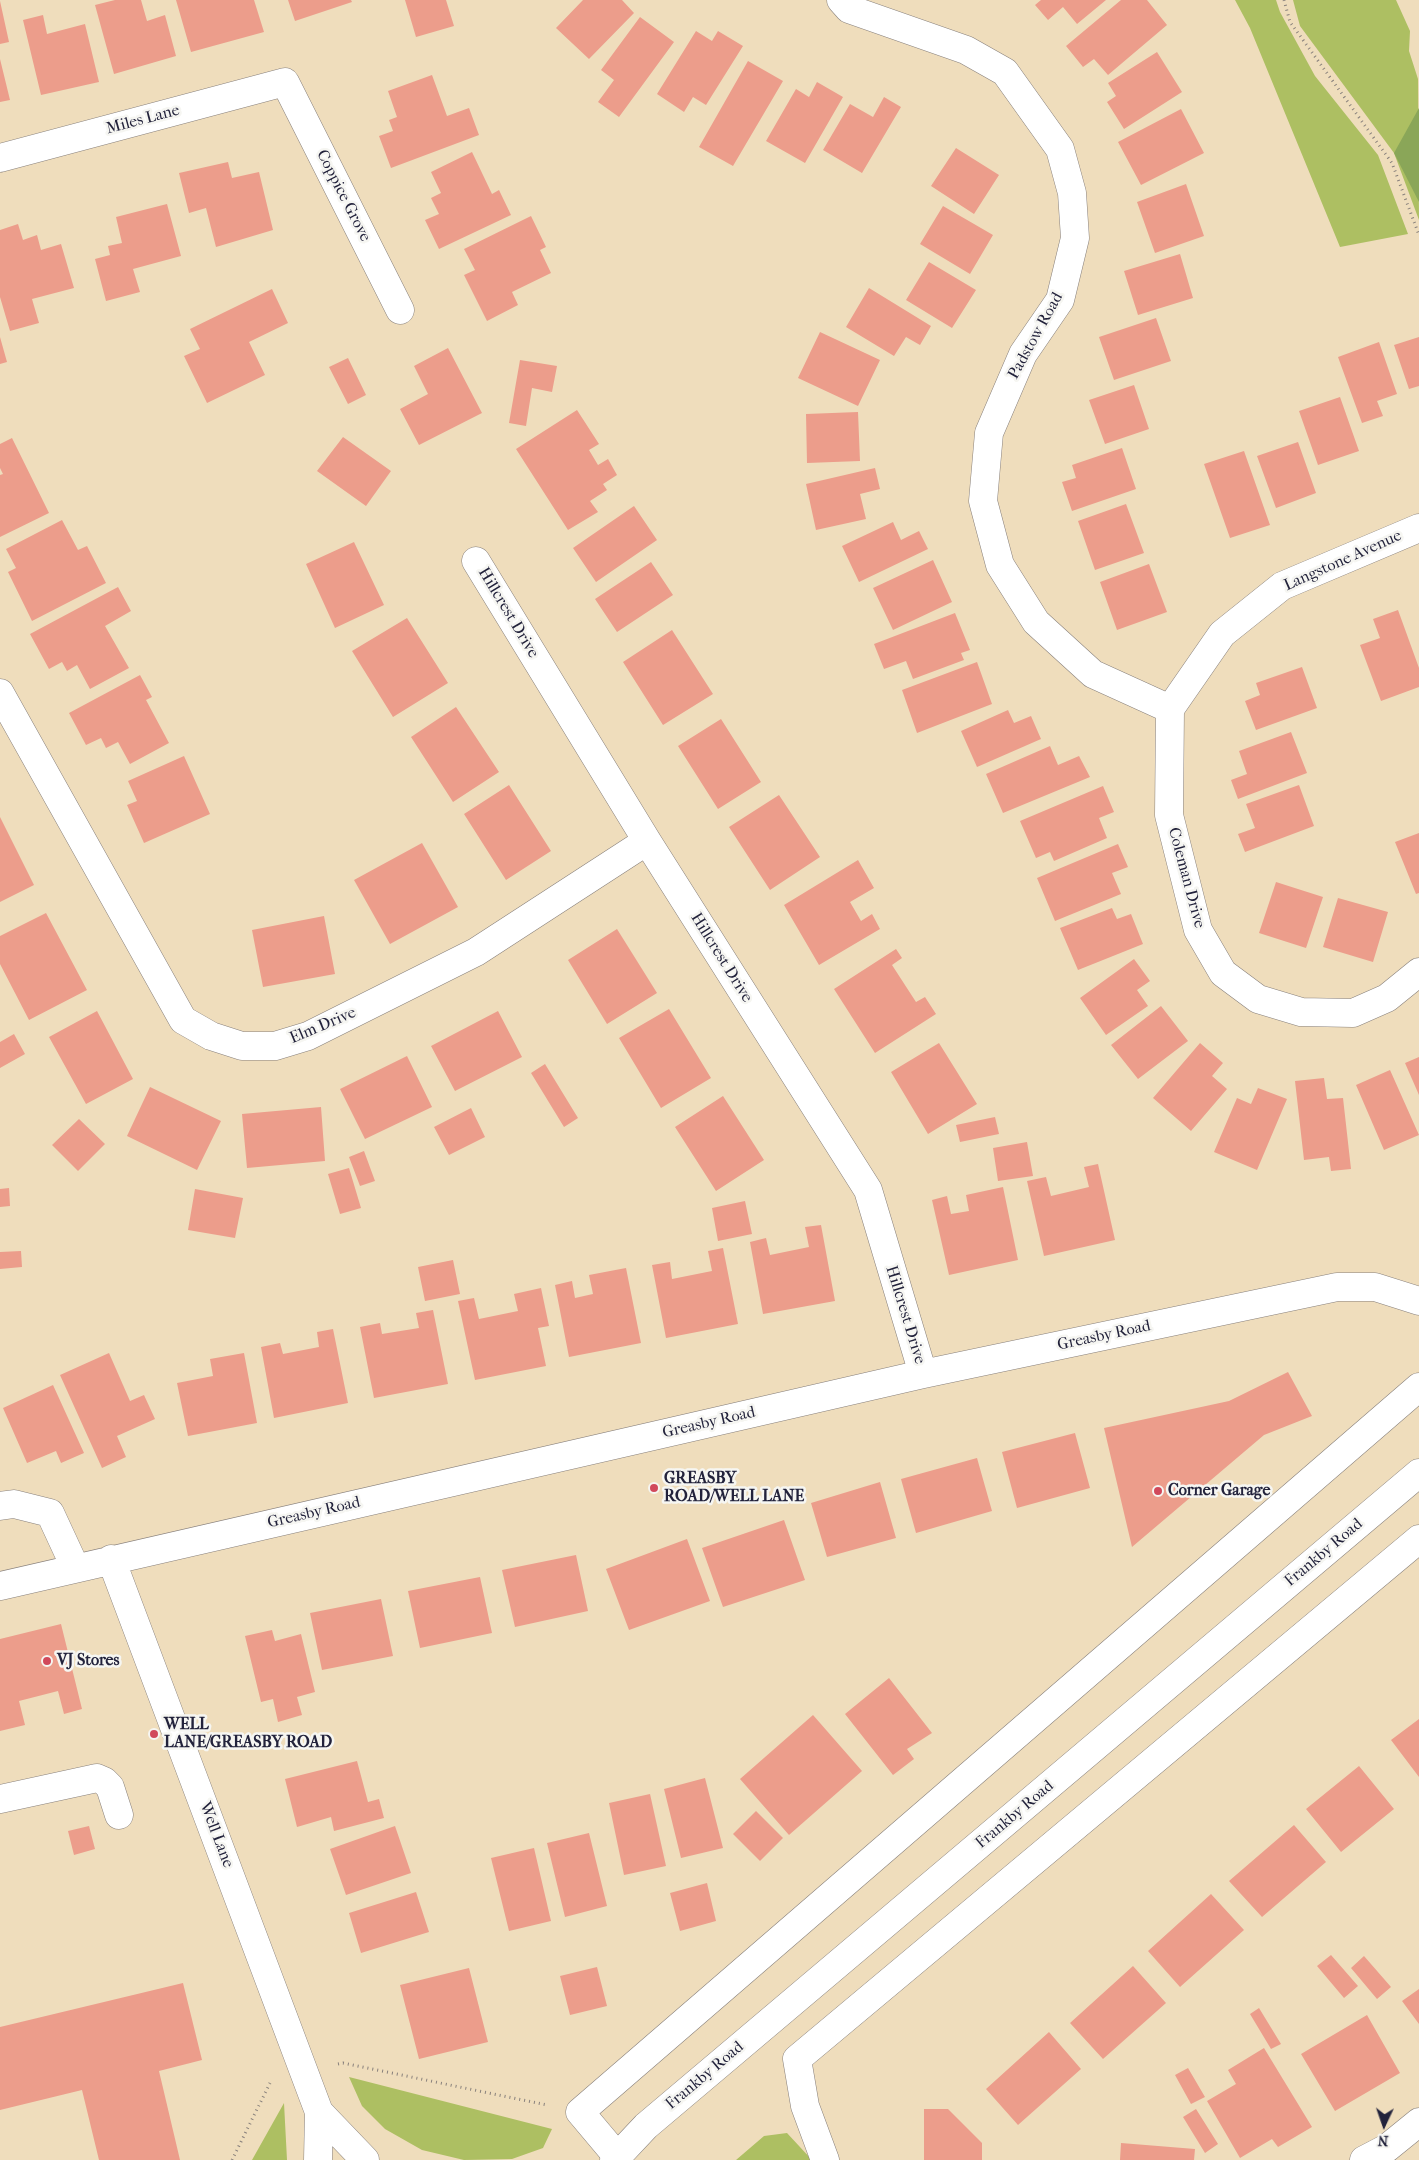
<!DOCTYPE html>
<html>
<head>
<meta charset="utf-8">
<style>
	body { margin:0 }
	#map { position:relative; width:1419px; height:2160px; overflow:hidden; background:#efddbc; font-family:"IM FELL French Canon",serif }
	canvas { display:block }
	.north { position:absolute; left:1359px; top:2100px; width:50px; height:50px; -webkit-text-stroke:4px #f6f6f2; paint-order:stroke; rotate:183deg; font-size:14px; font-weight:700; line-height:20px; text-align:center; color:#22223b }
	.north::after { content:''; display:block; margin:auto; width:18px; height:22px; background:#22223b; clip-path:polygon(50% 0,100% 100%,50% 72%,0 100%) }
</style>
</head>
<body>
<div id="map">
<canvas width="1419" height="2160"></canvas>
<div class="north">N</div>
</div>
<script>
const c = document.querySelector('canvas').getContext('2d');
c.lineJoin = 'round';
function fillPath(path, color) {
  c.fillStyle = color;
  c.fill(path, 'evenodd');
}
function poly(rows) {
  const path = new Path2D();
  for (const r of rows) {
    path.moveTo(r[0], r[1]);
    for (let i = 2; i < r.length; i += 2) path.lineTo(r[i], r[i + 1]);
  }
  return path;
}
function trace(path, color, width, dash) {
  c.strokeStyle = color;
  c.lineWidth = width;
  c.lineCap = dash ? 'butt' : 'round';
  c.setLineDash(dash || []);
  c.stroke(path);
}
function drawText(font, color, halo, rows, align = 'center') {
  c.font = font + ' "IM FELL French Canon",serif';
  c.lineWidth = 5;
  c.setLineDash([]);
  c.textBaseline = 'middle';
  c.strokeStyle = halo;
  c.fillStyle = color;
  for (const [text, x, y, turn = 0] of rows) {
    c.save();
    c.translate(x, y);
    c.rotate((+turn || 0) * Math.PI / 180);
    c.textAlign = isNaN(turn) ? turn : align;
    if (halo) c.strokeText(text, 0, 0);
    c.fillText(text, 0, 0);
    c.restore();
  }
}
const green = poly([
	[1235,0,1276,0,1280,12,1315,76,1378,155,1408,234,1340,247,1250,28],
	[1293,0,1396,0,1410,31,1409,51,1418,79,1419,220,1394,153,1300,26],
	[349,2077,552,2129,543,2148,512,2159,464,2160,422,2150,385,2129,362,2106],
	[284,2103,287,2160,252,2160],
	[787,2133,812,2160,736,2160,764,2136]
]);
const forest = poly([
	[1419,108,1419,202,1394,153]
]);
const building = poly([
	[115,0,141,0,147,21,165,15,176,56,114,74,95,5],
	[176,0,254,0,264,32,191,52],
	[288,0,351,0,352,2,295,21],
	[405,0,446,0,454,26,416,37],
	[583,0,622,0,634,13,589,59,556,28],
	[1041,0,1106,0,1077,24,1063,7,1048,20,1035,5],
	[1121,0,1147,0,1167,25,1108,75,1094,59,1083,67,1066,46],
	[0,1,9,42,0,44],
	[43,15,47,34,85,24,99,82,41,95,23,20],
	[640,17,674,42,619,117,598,102,614,80,601,70],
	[696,31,712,41,718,31,743,46,706,105,693,97,684,112,657,94],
	[1157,52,1182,92,1124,129,1107,102,1116,96,1108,83],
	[0,59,10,100,0,102],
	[748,61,783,81,733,166,699,147],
	[432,75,447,116,469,108,479,135,391,168,379,136,393,131,389,120,397,117,388,91],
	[817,82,843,97,805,163,766,141,796,89,809,97],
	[884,97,901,107,862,173,823,150,850,104,873,117],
	[1181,109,1204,153,1141,185,1118,142],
	[956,148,999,175,974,214,931,186],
	[472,152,492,194,499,190,511,215,439,249,425,220,439,214,431,198,441,193,431,172],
	[228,162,232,178,259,172,273,230,216,247,206,208,189,213,179,173],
	[1186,184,1204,236,1155,253,1137,202],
	[167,204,181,256,133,269,140,292,106,301,95,259,110,255,108,246,122,243,116,217],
	[943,206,993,235,970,274,920,244],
	[531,216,546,247,540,250,551,273,512,292,518,305,487,321,464,275,475,270,464,249],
	[18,224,23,240,37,235,41,250,61,244,74,288,32,299,39,323,10,331,0,297,0,230],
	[1180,254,1193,298,1138,315,1124,271],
	[929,262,976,290,952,328,906,300],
	[869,288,931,326,920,345,906,337,894,356,846,327],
	[272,289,288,323,249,342,265,375,207,403,184,356,200,349,190,329],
	[1156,318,1171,361,1114,380,1099,337],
	[820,332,880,360,858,406,798,378],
	[0,337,7,362,0,364],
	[1419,337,1419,386,1409,389,1394,345],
	[1379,342,1397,394,1377,401,1383,416,1362,423,1338,357],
	[448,348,482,413,419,445,400,409,428,394,414,366],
	[348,358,366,395,348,404,329,367],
	[520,360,557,366,552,392,532,388,526,426,509,423],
	[1134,385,1149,429,1105,444,1089,400],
	[1340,397,1359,451,1318,465,1299,411],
	[577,410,599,444,589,450,598,465,608,459,617,475,603,484,607,490,590,501,598,512,568,530,516,449],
	[858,412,860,461,807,463,806,414],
	[343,437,391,471,366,506,317,471],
	[12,438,49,513,0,537,0,475,3,474,0,468,0,444],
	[1298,442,1316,493,1276,508,1257,456],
	[1122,448,1136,489,1072,511,1062,482,1076,478,1072,465],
	[1244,451,1270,525,1230,538,1204,464],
	[875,468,880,489,860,494,866,519,816,530,806,484],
	[1126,504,1144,553,1095,570,1078,521],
	[634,506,657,540,596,582,573,548],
	[62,520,78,550,87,546,106,583,32,621,8,572,16,568,6,549],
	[893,522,901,540,919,531,928,549,859,582,842,546],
	[354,542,384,605,335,628,306,564],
	[933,560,952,602,893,630,873,588],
	[651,562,673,595,617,632,595,599],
	[1149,564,1167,612,1117,630,1100,582],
	[118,587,131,611,105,626,129,668,90,689,77,665,67,671,62,662,49,669,30,634],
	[1398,610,1419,668,1419,687,1381,701,1360,645,1380,638,1373,619],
	[955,613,970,650,961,653,964,660,913,679,906,661,884,669,874,644],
	[407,618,448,683,393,717,352,651],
	[672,630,713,694,663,725,623,662],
	[977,662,992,704,917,733,902,690],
	[1302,667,1317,708,1256,730,1245,701,1260,695,1256,683],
	[140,675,152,697,146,700,169,743,130,764,118,742,106,748,101,738,86,745,69,713],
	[456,707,499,772,453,802,411,737],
	[1008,710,1014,723,1031,716,1041,739,977,767,961,731],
	[721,719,761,782,718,809,678,746],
	[1291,732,1307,773,1238,799,1231,780,1247,774,1239,751],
	[1050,746,1058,765,1079,756,1090,777,1003,813,986,774],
	[184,756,210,814,144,843,127,805,137,801,128,781],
	[509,785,551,851,506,880,464,814],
	[1299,785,1314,826,1245,852,1238,834,1255,828,1246,804],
	[1103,786,1114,812,1099,818,1107,838,1054,861,1050,852,1036,858,1020,821],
	[779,795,820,857,770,890,729,827],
	[0,817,34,885,0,902],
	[1419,833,1419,893,1416,894,1395,842],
	[422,843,458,907,390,944,354,880],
	[1118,844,1128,867,1112,873,1121,894,1055,921,1037,878],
	[858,860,874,888,850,902,861,921,872,914,880,929,819,965,784,905],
	[1276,882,1323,897,1306,948,1259,933],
	[1338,898,1388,912,1373,962,1323,947],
	[1112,908,1117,919,1131,914,1143,944,1078,970,1060,928],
	[46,913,87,990,29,1020,0,964,0,936],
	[324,916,335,974,263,987,252,930],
	[617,929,657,993,607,1024,568,960],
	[896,949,902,958,892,965,916,1002,925,997,936,1014,875,1053,834,989],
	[1134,959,1150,981,1137,990,1148,1006,1106,1035,1080,998],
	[1161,1006,1188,1041,1138,1079,1111,1045],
	[669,1009,711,1078,661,1108,619,1038],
	[97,1011,133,1079,86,1104,49,1037],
	[498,1011,522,1057,455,1091,431,1046],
	[14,1034,25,1054,0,1068,0,1042],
	[939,1043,977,1104,928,1134,891,1072],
	[1200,1043,1223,1063,1212,1076,1227,1089,1191,1131,1153,1098],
	[407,1056,432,1107,365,1139,340,1089],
	[1419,1057,1419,1095,1405,1063],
	[545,1064,578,1118,564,1127,531,1073],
	[1390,1070,1419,1135,1384,1150,1356,1085],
	[1324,1078,1327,1099,1343,1098,1351,1169,1331,1171,1329,1157,1304,1160,1295,1081],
	[150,1087,221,1121,197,1170,127,1136],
	[1258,1088,1287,1099,1257,1170,1214,1152,1237,1098,1251,1104],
	[723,1096,764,1160,716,1191,675,1127],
	[321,1107,325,1161,247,1168,242,1114],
	[471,1108,485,1137,449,1155,434,1127],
	[995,1117,999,1134,960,1142,956,1125],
	[79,1119,105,1144,78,1171,52,1145],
	[1027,1142,1033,1176,998,1181,993,1148],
	[364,1151,375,1181,360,1186,349,1157],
	[1098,1164,1115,1240,1044,1256,1027,1181,1046,1177,1051,1196,1068,1192,1089,1187,1084,1167],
	[349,1168,361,1208,340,1214,328,1174],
	[1003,1187,1018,1260,949,1275,932,1200,947,1196,951,1214,969,1211,966,1195],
	[9,1188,10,1206,0,1207,0,1189],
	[195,1189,243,1198,235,1238,188,1230],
	[745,1201,752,1234,718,1241,712,1208],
	[821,1225,835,1301,763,1314,750,1242,766,1238,770,1255,809,1247,805,1227],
	[723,1248,738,1324,666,1338,652,1265,670,1262,672,1279,712,1271,708,1251],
	[21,1251,22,1267,0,1269,0,1252],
	[453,1260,460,1294,425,1301,418,1267],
	[626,1268,641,1343,569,1357,555,1285,572,1281,575,1298,593,1294,589,1275],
	[541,1288,549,1326,538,1328,546,1366,475,1380,458,1301,474,1298,479,1319,518,1311,514,1294],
	[433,1310,448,1384,374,1398,360,1327,380,1323,382,1334,419,1328,416,1313],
	[333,1329,348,1403,274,1418,261,1347,280,1343,283,1354,319,1347,317,1332],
	[109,1353,130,1401,144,1395,155,1419,117,1436,126,1457,102,1468,60,1375],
	[244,1353,257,1423,188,1436,177,1383,213,1376,210,1359],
	[1288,1372,1312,1416,1264,1435,1132,1547,1104,1428,1229,1401],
	[53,1385,84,1453,61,1463,56,1451,27,1463,3,1408],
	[1075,1433,1090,1488,1017,1508,1002,1452],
	[977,1458,992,1511,916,1533,901,1479],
	[880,1482,896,1538,827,1557,811,1503],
	[784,1520,805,1580,723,1607,702,1548],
	[687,1539,710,1601,629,1630,606,1569],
	[576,1555,588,1611,515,1627,502,1570],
	[480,1577,492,1633,420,1648,408,1591],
	[381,1599,393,1656,322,1670,310,1613],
	[61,1624,82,1709,64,1714,58,1691,19,1701,25,1725,0,1731,0,1639],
	[272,1630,275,1641,301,1634,315,1692,297,1697,302,1715,278,1722,273,1699,261,1702,245,1636],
	[889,1678,932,1733,907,1749,914,1759,893,1775,845,1714],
	[813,1715,862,1771,789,1835,740,1779],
	[1419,1719,1419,1777,1391,1740],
	[357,1761,368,1802,379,1799,384,1818,334,1831,331,1817,297,1827,285,1779],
	[1359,1766,1394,1809,1341,1852,1306,1809],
	[705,1778,723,1848,681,1858,664,1789],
	[650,1794,666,1866,624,1875,609,1803],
	[756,1811,783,1838,760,1861,733,1834],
	[1294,1825,1326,1862,1262,1917,1229,1881],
	[89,1826,95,1849,74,1855,68,1831],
	[395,1826,411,1873,346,1895,330,1849],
	[589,1833,607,1906,565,1917,547,1843],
	[534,1848,551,1921,509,1931,491,1858],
	[707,1883,716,1921,680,1931,670,1893],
	[416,1892,429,1932,361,1953,349,1913],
	[1211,1894,1244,1930,1180,1987,1148,1951],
	[1331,1955,1358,1986,1344,1998,1317,1966],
	[1364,1956,1391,1987,1377,1999,1351,1968],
	[1133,1966,1166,2003,1103,2059,1070,2023],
	[597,1967,607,2006,570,2015,560,1976],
	[469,1968,488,2042,419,2059,400,1985],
	[183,1983,202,2060,159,2071,180,2160,99,2160,82,2090,0,2110,0,2027],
	[1419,1989,1419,2024,1402,2001],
	[1259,2008,1281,2044,1271,2049,1250,2014],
	[1367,2015,1400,2073,1335,2111,1301,2054],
	[1049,2032,1081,2069,1018,2125,986,2089],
	[1264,2048,1312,2127,1278,2147,1272,2139,1240,2158,1207,2101,1236,2084,1228,2070],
	[1188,2068,1205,2097,1191,2104,1175,2075],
	[924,2109,948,2109,982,2143,982,2160,924,2160],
	[1196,2109,1218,2144,1205,2153,1183,2117],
	[1121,2143,1195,2149,1194,2160,1120,2160]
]);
const path = poly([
	[1284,0,1290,22,1392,163,1419,235],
	[338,2064,343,2063,547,2105],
	[232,2160,270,2083]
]);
const minor = poly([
	[841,0,849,9,966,50,1005,72,1060,149,1072,193,1075,238,1060,300,1023,354,989,433,983,501,1000,565,1036,622,1093,674,1170,709],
	[0,158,285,82,400,310],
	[476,561,647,841,868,1190,923,1374],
	[0,693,183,1020,211,1036,242,1046,275,1046,308,1036,476,952,647,841],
	[1170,709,1169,815,1198,930,1223,973,1258,999,1301,1012,1353,1013,1387,998,1419,972],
	[1170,709,1222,634,1282,586,1419,528],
	[0,1506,14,1504,50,1513,75,1567],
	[111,1559,319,2112,318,2160],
	[0,1586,923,1374,1337,1287,1375,1287,1419,1301],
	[0,1799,97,1778,104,1781,110,1787,119,1815],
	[319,2112,365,2160],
	[617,2156,580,2112,1419,1387],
	[825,2160,805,2106,797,2059,1419,1539],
	[1364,2160,1387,2148,1419,2122]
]);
const major = poly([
	[614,2160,646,2126,1419,1473]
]);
const markers = [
	[654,1488,5,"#d1495b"],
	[1158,1491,5,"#d1495b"],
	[47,1661,5,"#d1495b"],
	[154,1734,5,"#d1495b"]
];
const streetNames = [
	["Miles Lane",143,120,-15],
	["Coppice Grove",343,196,63],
	["Padstow Road",1036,336,-61],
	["Langstone Avenue",1343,561,-24],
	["Hillcrest Drive",508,613,59],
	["Coleman Drive",1186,878,75],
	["Hillcrest Drive",721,958,58],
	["Elm Drive",323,1026,-23],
	["Hillcrest Drive",905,1315,73],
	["Greasby Road",1104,1336,-12],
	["Greasby Road",709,1423,-13],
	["Greasby Road",314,1513,-13],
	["Frankby Road",1324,1553,-40],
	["Frankby Road",1015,1815,-40],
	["Well Lane",216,1835,69],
	["Frankby Road",705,2076,-40]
];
const poiNames = [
	["GREASBY",664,1479],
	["ROAD/WELL LANE",664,1497],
	["Corner Garage",1168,1491],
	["VJ Stores",57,1661],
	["WELL",164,1725],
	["LANE/GREASBY ROAD",164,1743]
];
fillPath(green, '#adbf62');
fillPath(forest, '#8aa658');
fillPath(building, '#ec9d8b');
trace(minor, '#88807c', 29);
trace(major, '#88807c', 29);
trace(path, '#88807c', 3, [1, 4]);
trace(minor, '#fff', 28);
trace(major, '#fff', 28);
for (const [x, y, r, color] of markers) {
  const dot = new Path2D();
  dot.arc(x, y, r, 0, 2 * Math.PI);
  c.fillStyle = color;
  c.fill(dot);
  trace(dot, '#f6f6f2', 2);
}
drawText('16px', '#22223b', '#f6f6f2', streetNames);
drawText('bold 16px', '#22223b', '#f6f6f2', poiNames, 'left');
</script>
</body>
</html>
